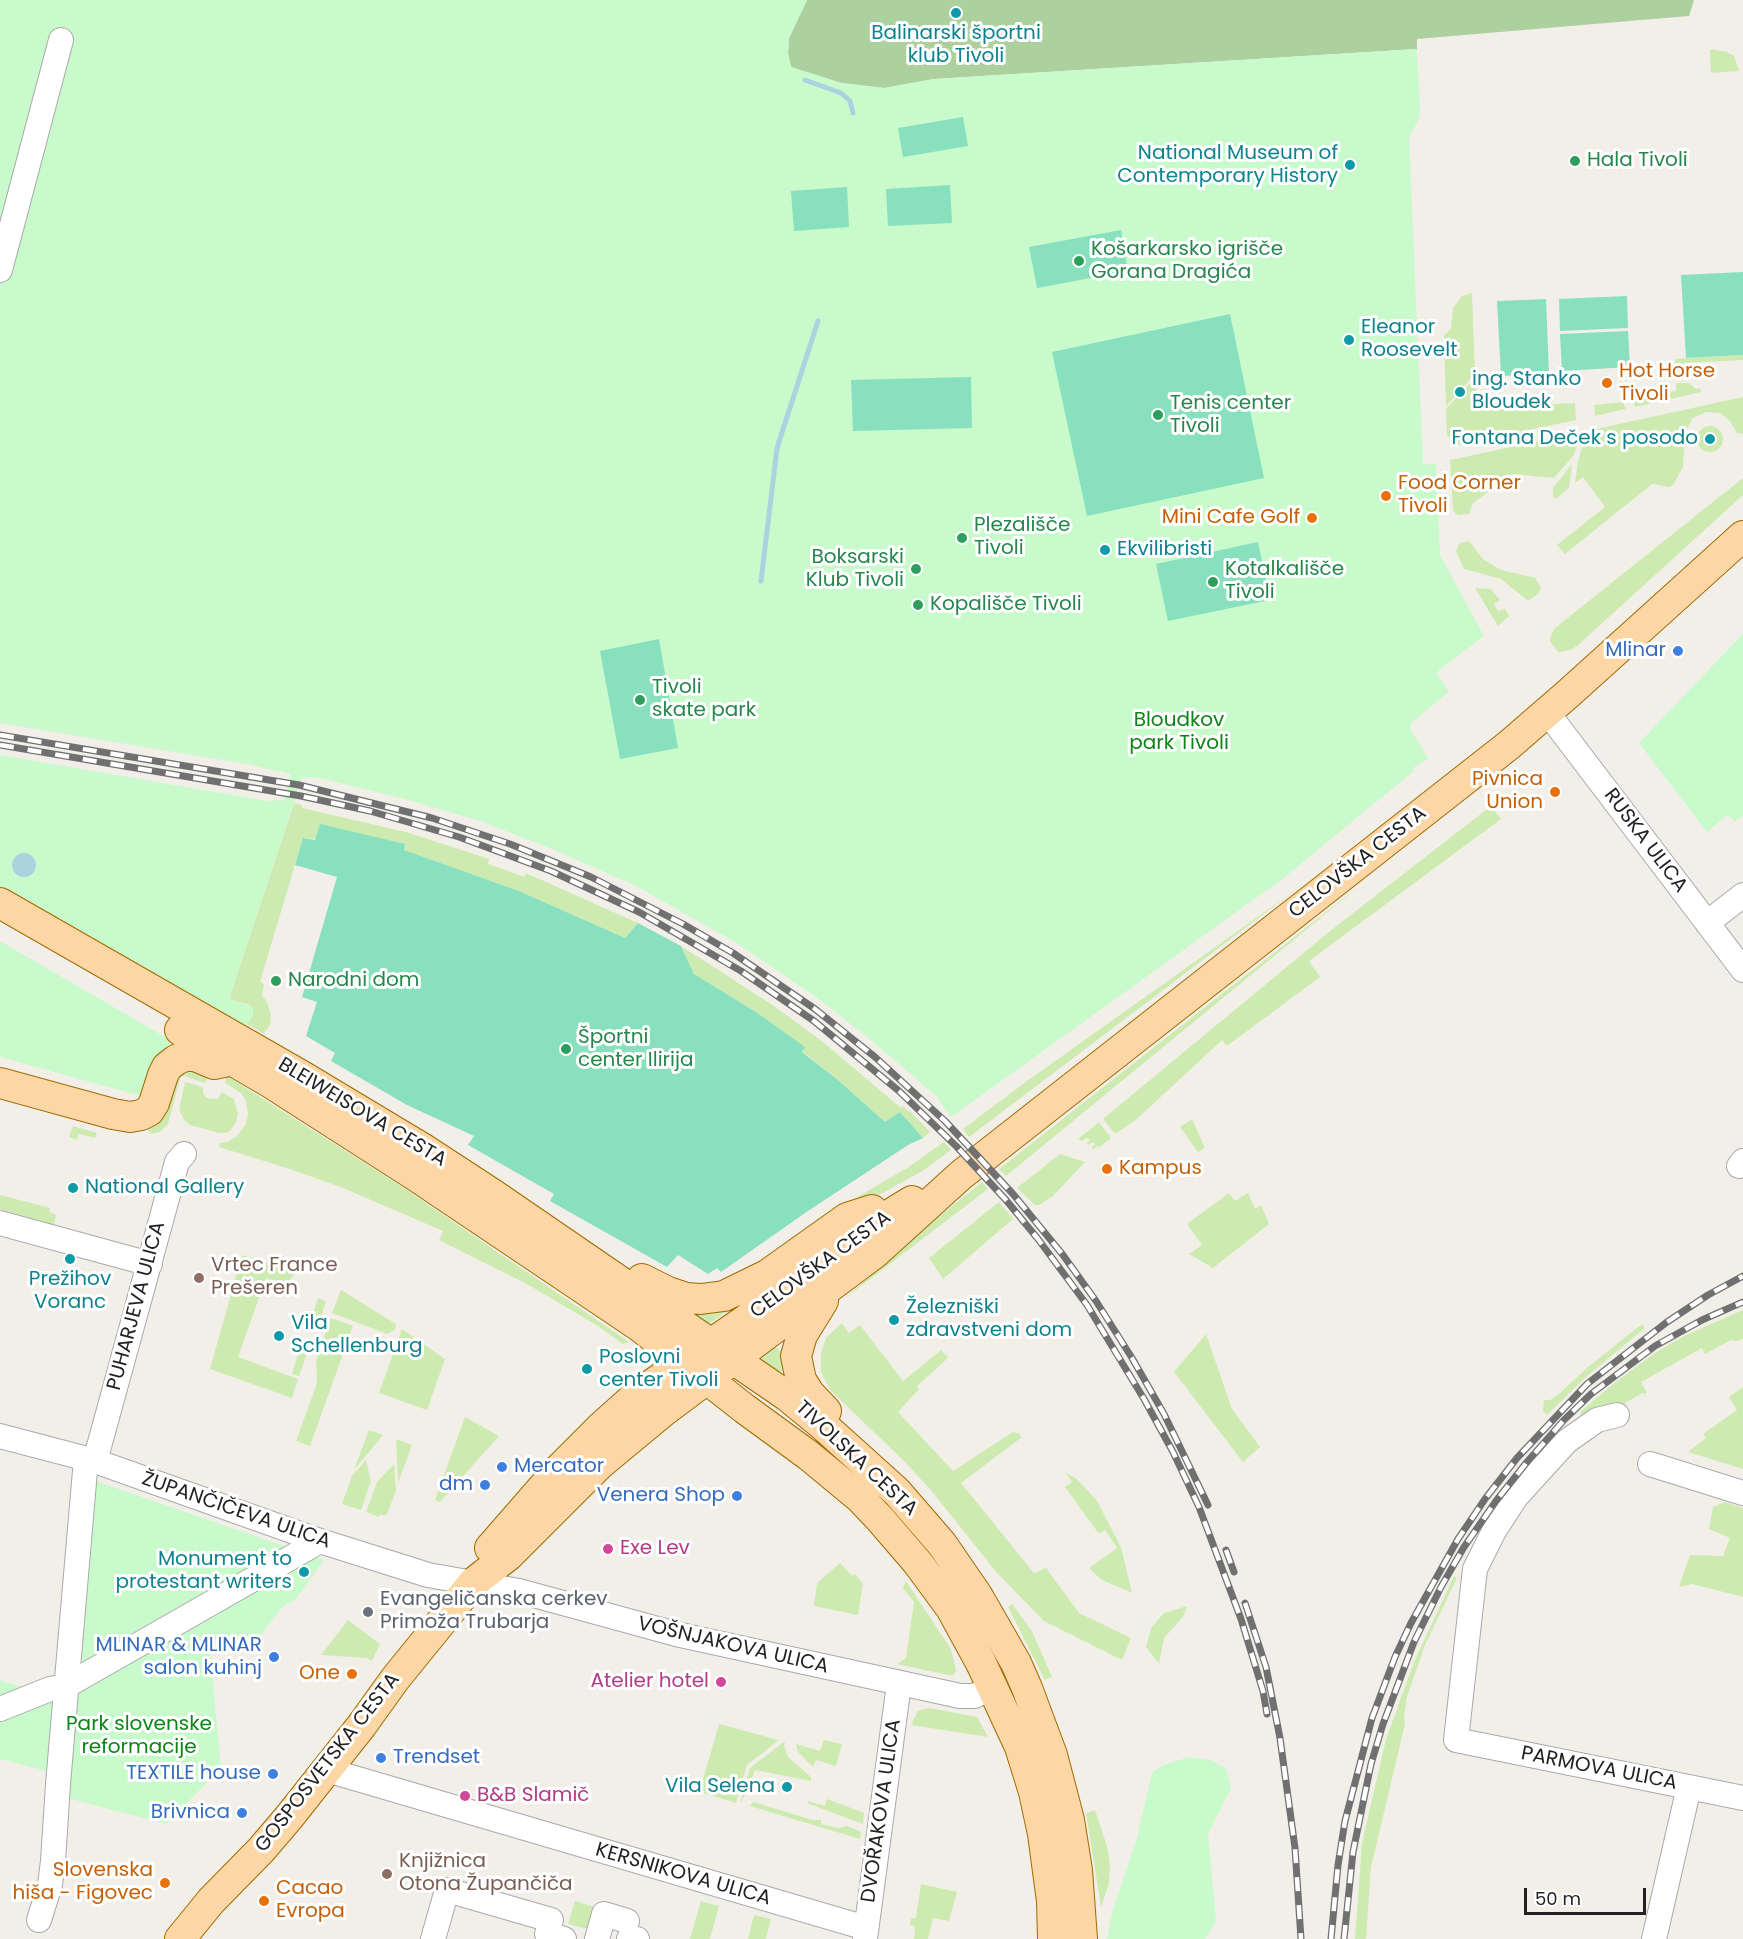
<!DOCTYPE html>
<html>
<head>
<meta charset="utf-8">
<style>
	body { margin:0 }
	#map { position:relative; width:1743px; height:1939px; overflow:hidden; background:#f2efe9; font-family:Poppins,sans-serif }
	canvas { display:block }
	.scale { position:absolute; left:1524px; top:1888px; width:122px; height:27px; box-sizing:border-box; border:3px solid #222; border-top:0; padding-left:8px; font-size:18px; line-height:21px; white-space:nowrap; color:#222; -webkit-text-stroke:4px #fff; paint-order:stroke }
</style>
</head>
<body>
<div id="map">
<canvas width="1743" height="1939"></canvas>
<div class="scale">50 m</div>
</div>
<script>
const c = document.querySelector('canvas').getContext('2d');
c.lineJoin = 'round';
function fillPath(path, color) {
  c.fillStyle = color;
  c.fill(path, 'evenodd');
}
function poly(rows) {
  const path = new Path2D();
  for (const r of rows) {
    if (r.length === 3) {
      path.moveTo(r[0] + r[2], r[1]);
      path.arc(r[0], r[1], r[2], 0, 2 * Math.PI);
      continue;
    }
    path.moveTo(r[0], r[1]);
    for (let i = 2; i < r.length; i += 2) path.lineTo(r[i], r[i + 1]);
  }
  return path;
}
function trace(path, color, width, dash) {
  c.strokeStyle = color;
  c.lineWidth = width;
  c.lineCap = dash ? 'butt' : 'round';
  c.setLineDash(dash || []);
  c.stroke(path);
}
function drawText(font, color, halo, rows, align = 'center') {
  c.font = font + ' Poppins,sans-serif';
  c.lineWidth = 6;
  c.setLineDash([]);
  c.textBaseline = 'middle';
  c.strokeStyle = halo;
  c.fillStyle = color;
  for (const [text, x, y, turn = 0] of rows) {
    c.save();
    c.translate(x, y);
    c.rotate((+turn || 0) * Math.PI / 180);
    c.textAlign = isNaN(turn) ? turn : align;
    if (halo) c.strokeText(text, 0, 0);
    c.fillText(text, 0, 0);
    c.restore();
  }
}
const grass = poly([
	[1710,49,1727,52,1734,56,1739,71,1711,73],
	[1472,293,1475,374,1446,406,1444,335,1451,329,1453,308,1462,296],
	[1743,355,1743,360,1684,363,1684,371,1676,372,1675,359],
	[1475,378,1477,408,1575,403,1576,420,1457,445,1447,435,1446,409],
	[1678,383,1689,383,1696,389,1700,388,1701,392,1635,407,1633,400,1676,391,1676,384],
	[1743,397,1743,434,1737,433,1730,421,1720,413,1706,412,1693,418,1685,433,1683,467,1674,484,1670,487,1652,484,1565,554,1557,545,1605,507,1583,477,1575,483,1578,461,1587,431],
	[1623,402,1626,409,1595,416,1594,405],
	[1710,439,13],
	[1582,432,1574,455,1554,478,1513,474,1473,503,1469,514,1458,515,1453,511,1450,460],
	[1572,464,1569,488,1556,499,1553,497,1553,488],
	[1743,478,1743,495,1577,646,1570,650,1558,652,1550,641,1551,635,1555,628],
	[1469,541,1483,559,1501,570,1535,578,1541,587,1539,593,1528,601,1501,579,1464,569,1456,551,1460,543],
	[1475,588,1491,589,1500,600,1494,604,1498,611,1505,609,1509,616,1498,626],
	[294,803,302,805,302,808,406,832,489,859,488,864,525,877,526,873,638,923,625,938,519,891,404,850,405,845,303,838,260,982,264,984,262,995,267,1002,271,1014,270,1025,264,1033,262,1033,246,1023,251,1019,250,1005,229,999],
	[1491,806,1501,819,1309,961,1320,977,1227,1046,1222,1040,1137,1119,1115,1134,1103,1119,1330,931],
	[1362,884,1006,1176,999,1169,1237,982],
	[1294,891,969,1137,963,1129,1027,1081],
	[681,946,771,1004,823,1042,901,1108,903,1106,909,1112,910,1111,930,1132,923,1138,900,1112,886,1123,838,1080,802,1051,804,1047,756,1012,694,974],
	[181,1065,208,1077,205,1083,181,1075,168,1124,160,1132,150,1134,145,1123],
	[227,1076,404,1188,629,1342,623,1344,598,1326,527,1284,439,1240,443,1231,343,1188,290,1169,219,1147,220,1143,228,1142,237,1136,246,1124,248,1115,246,1101,241,1093,225,1083],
	[185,1082,203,1087,203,1094,207,1098,218,1099,222,1092,234,1099,238,1114,236,1122,231,1130,227,1133,219,1133,190,1125,185,1121,179,1110],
	[1192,1119,1205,1148,1198,1152,1180,1127],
	[1099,1122,1111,1138,1100,1147,1098,1146,1094,1149,1091,1148,1095,1144,1093,1142,1088,1145,1086,1144,1090,1140,1087,1138,1082,1141,1078,1139],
	[73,1126,97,1133,95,1138,79,1134,77,1140,69,1137],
	[944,1142,951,1150,924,1170,859,1206,837,1209,907,1168],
	[1060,1154,1085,1162,1053,1196,1039,1205,1035,1205,1017,1188],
	[982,1182,988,1189,844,1299,941,1215],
	[1229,1193,1235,1201,1248,1193,1255,1209,1261,1205,1269,1224,1213,1268,1189,1254,1202,1245,1187,1224],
	[0,1195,50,1208,49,1212,56,1215,54,1225,0,1209],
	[999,1202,1013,1219,943,1279,929,1258],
	[242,1255,297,1271,286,1284,266,1278,238,1357,298,1379,292,1398,210,1369],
	[341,1290,396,1324,395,1330,387,1334,332,1313],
	[318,1298,326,1301,318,1326,310,1323],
	[725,1310,727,1311,706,1326,691,1312],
	[1743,1310,1743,1338,1738,1341,1731,1340,1705,1354,1702,1348,1641,1382,1647,1393,1645,1394,1642,1393,1615,1409,1583,1420,1580,1412,1617,1381,1655,1353,1684,1336],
	[331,1318,353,1326,310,1446,296,1441,317,1383,316,1361],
	[842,1323,849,1333,860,1325,903,1381,941,1350,948,1358,917,1386,919,1389,898,1412,953,1471,1013,1432,1020,1434,1021,1438,1018,1440,961,1483,1034,1573,1046,1568,1079,1613,1131,1638,1122,1660,1044,1621,997,1573,930,1489,903,1460,830,1390,821,1372,821,1353,826,1338],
	[1642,1324,1645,1328,1586,1377,1547,1415,1543,1411,1544,1400,1550,1400,1560,1393,1588,1367],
	[402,1329,445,1359,427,1410,379,1393],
	[1206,1334,1232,1409,1260,1447,1243,1462,1174,1372],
	[773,1345,781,1352,783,1369,776,1377,752,1361],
	[300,1348,308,1351,299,1376,292,1374],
	[1743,1387,1743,1469,1688,1452,1706,1438,1703,1434,1737,1410,1729,1397],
	[465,1417,499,1436,440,1502,435,1500],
	[369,1430,383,1435,354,1470],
	[396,1439,412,1445,398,1483],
	[366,1460,371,1481,361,1510,342,1504,352,1476],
	[394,1464,396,1491,386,1516,380,1514,379,1517,366,1512,377,1482],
	[1065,1472,1078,1480,1097,1501,1121,1547,1132,1593,1102,1580,1089,1568,1117,1548,1105,1530,1099,1534,1065,1487,1072,1482],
	[1725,1502,1743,1508,1743,1597,1692,1584,1679,1587,1690,1555,1723,1556,1730,1538,1709,1529,1713,1507],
	[840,1563,852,1576,855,1574,863,1584,858,1615,814,1606,817,1583],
	[1454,1576,1457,1578,1425,1645,1407,1697,1404,1716,1405,1724,1371,1867,1366,1939,1355,1939,1362,1843,1386,1739,1414,1662],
	[906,1581,951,1649,956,1670,953,1676,897,1664,906,1658,914,1602,903,1588],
	[1012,1604,1032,1631,1052,1677,1045,1680,1008,1607],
	[1187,1606,1183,1617,1164,1638,1159,1664,1146,1647,1151,1628,1164,1613],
	[348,1620,380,1644,372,1661,367,1658,321,1655],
	[929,1708,977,1717,988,1737,911,1725,918,1711],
	[719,1724,779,1740,747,1765,736,1803,704,1793,701,1786],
	[824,1740,842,1744,836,1766,816,1760,813,1767,798,1752,796,1744,820,1751],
	[785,1741,784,1746,788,1757,811,1777,811,1781,755,1770,747,1792,740,1803,750,1768],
	[827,1799,864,1813,863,1824,807,1803,808,1801,825,1806],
	[753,1802,813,1820,821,1820,821,1824,838,1828,848,1826,861,1832,860,1839,750,1806],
	[1095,1810,1107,1846,1110,1866,1109,1883,1101,1907,1086,1813],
	[921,1884,957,1892,949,1921,933,1918,928,1939,914,1939,915,1926,910,1925,911,1918,916,1918],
	[575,1901,601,1909,595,1931,568,1924],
	[701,1901,719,1906,710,1939,690,1939],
	[754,1915,771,1919,766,1939,748,1939]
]);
const forest = poly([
	[807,0,1694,0,1689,16,1417,39,1417,49,934,79,884,88,841,83,791,67,788,53,789,38]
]);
const park = poly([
	[0,0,807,0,789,38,788,53,791,67,841,83,884,88,934,79,1417,49,1420,111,1418,121,1409,137,1423,465,1436,463,1440,555,1484,636,1439,670,1437,674,1449,692,1411,723,1410,729,1428,758,1413,768,1414,771,1281,880,951,1117,936,1096,870,1039,816,997,735,942,636,886,552,849,480,821,405,799,319,778,302,777,229,999,253,1007,253,1016,243,1029,0,894,0,755,273,802,273,799,283,801,291,774,247,764,0,723],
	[1743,634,1743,816,1735,821,1727,815,1707,832,1639,743],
	[0,941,177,1044,148,1098,0,1057],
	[90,1479,324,1560,296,1599,283,1606,254,1644,209,1640,221,1768,166,1824,63,1797,65,1776,0,1759,0,1681,53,1694],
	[1189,1757,1211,1760,1226,1769,1231,1788,1208,1834,1216,1921,1205,1939,1107,1939,1112,1913,1137,1838,1152,1773,1164,1765]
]);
const pitch = poly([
	[963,117,968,146,903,157,898,128],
	[950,185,952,223,888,226,886,189],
	[847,187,849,227,794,231,791,191],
	[1121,230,1128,271,1037,288,1029,247],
	[1743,272,1743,355,1686,358,1681,275],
	[1627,296,1628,328,1560,331,1559,299],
	[1546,299,1549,374,1501,376,1497,301],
	[1230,314,1264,478,1087,516,1052,352],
	[1628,331,1630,367,1562,371,1560,334],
	[971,377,972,428,853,431,851,380],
	[1258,542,1270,600,1168,621,1156,564],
	[659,639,678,748,620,759,600,651],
	[320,824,405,844,404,850,519,891,625,938,638,923,681,946,694,974,756,1012,805,1047,802,1052,838,1080,885,1122,900,1112,923,1138,908,1145,805,1213,721,1272,717,1268,708,1274,678,1255,667,1267,550,1201,554,1194,468,1145,474,1136,407,1105,331,1061,335,1053,306,1036,317,1002,302,997,337,877,295,865,303,838,315,840]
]);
const water = poly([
	[24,865,12]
]);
const stream = poly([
	[805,80,841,93,850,101,853,113],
	[761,581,777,448,818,321]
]);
const minor = poly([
	[0,270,61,40],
	[1547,712,1743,970],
	[1707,923,1743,895],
	[1739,1166,1743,1161],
	[0,1223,150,1264],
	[1617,1415,1597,1420,1567,1441,1516,1497,1494,1531,1475,1569,1456,1740,1743,1798],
	[0,1436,95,1461,320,1541,428,1575,519,1591,676,1634,960,1696,974,1696,992,1688],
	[95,1461,177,1162,184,1154],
	[1650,1464,1743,1493],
	[0,1709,50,1689,66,1686,320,1541],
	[327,1770,866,1928],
	[39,1920,50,1885,53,1861,58,1784,86,1459],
	[433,1939,447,1890,551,1920,547,1934,564,1939],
	[597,1939,604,1914,627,1921],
	[629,1939,630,1937,637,1939],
	[865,1939,899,1684],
	[1654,1939,1689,1787]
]);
const major = poly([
	[0,903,302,1076,422,1148,494,1195,787,1396,826,1428,897,1492,942,1544,977,1595,1016,1663,1027,1688,1052,1755,1069,1820,1077,1870,1082,1939],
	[180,1030,271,1083,413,1174,639,1326,745,1409,808,1455,860,1498,880,1519,917,1562,951,1608,981,1663,1020,1747,1034,1792,1043,1834,1052,1901,1053,1939],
	[0,1083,113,1114,130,1117,141,1115,149,1111,154,1103,163,1075,167,1067,176,1060,185,1056,195,1056,214,1064,224,1062],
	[642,1279,668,1292,686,1298,701,1299,724,1296,767,1275,847,1218,872,1210],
	[823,1301,802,1335,796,1356,801,1380,809,1393,826,1411],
	[490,1548,558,1470,600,1428,638,1394,747,1319,794,1279,863,1231,912,1201],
	[180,1939,211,1901,261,1850,290,1816,362,1725,395,1679,473,1583,509,1555,600,1464,664,1411,875,1253,961,1175,1509,745,1569,693,1743,536]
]);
const rail = poly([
	[0,735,299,785,432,818,510,844,591,877,683,924,733,953,815,1009,875,1057,945,1121,1013,1194,1063,1255,1096,1301,1132,1358,1164,1414,1208,1505],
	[0,745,301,796,370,811,459,837,551,871,639,912,741,971,814,1021,899,1091,957,1147,1006,1200,1038,1239,1087,1305,1144,1399,1173,1452,1199,1507,1241,1619,1263,1691,1267,1714],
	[1226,1550,1234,1572],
	[1245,1603,1266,1667,1280,1738,1295,1848,1301,1939],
	[1331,1939,1338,1865,1345,1821,1372,1718,1395,1657,1411,1623,1458,1539,1485,1499,1517,1458,1587,1384,1667,1322,1708,1295,1743,1276],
	[1344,1939,1353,1852,1371,1764,1383,1724,1414,1642,1441,1587,1464,1547,1496,1501,1527,1462,1564,1420,1591,1394,1655,1346,1702,1320,1743,1302]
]);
const markers = [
	[956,13,6,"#0f9aa8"],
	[1575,161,6,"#2e9e5b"],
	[1350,165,6,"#0f9aa8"],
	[1079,261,6,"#2e9e5b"],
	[1349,340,6,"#0f9aa8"],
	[1607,383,6,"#e8710a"],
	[1460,392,6,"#0f9aa8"],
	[1158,415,6,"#2e9e5b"],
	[1710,439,6,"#0f9aa8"],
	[1386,496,6,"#e8710a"],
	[1312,518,6,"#e8710a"],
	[962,538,6,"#2e9e5b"],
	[1105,550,6,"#0f9aa8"],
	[916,569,6,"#2e9e5b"],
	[1213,582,6,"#2e9e5b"],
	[918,605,6,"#2e9e5b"],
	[1678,651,6,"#3f7fe0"],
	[640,700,6,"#2e9e5b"],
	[1555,792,6,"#e8710a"],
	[276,981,6,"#2e9e5b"],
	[566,1049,6,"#2e9e5b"],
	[1107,1169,6,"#e8710a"],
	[73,1188,6,"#0f9aa8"],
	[70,1259,6,"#0f9aa8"],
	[199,1278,6,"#8d6e63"],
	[894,1320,6,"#0f9aa8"],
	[279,1336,6,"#0f9aa8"],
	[587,1369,6,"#0f9aa8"],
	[502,1467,6,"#3f7fe0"],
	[485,1485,6,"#3f7fe0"],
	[737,1496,6,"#3f7fe0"],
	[608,1549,6,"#d1479c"],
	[304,1572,6,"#0f9aa8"],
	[368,1612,6,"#6b7280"],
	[274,1657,6,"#3f7fe0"],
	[352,1674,6,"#e8710a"],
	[721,1682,6,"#d1479c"],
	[381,1758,6,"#3f7fe0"],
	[273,1774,6,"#3f7fe0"],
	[787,1787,6,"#0f9aa8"],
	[465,1796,6,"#d1479c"],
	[242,1813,6,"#3f7fe0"],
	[387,1874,6,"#8d6e63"],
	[165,1883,6,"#e8710a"],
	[264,1901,6,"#e8710a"]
];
const cultureNames = [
	["Balinarski športni",956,34,"center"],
	["klub Tivoli",956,57,"center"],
	["National Museum of",1338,154,"right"],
	["Contemporary History",1338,177,"right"],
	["Eleanor",1361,328],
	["Roosevelt",1361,351],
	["ing. Stanko",1472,380],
	["Bloudek",1472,403],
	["Fontana Deček s posodo",1698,439,"right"],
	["Ekvilibristi",1117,550],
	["National Gallery",85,1188],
	["Prežihov",70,1280,"center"],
	["Voranc",70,1303,"center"],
	["Železniški",906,1308],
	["zdravstveni dom",906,1331],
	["Vila",291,1324],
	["Schellenburg",291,1347],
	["Poslovni",599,1358],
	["center Tivoli",599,1381],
	["Monument to",292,1560,"right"],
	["protestant writers",292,1583,"right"],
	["Vila Selena",775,1787,"right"]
];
const leisureNames = [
	["Hala Tivoli",1587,161],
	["Košarkarsko igrišče",1091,250],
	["Gorana Dragića",1091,273],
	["Tenis center",1170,404],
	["Tivoli",1170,427],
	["Plezališče",974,526],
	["Tivoli",974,549],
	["Boksarski",904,558,"right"],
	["Klub Tivoli",904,581,"right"],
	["Kotalkališče",1225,570],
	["Tivoli",1225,593],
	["Kopališče Tivoli",930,605],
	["Tivoli",652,688],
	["skate park",652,711],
	["Narodni dom",288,981],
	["Športni",578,1038],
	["center Ilirija",578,1061]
];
const foodNames = [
	["Hot Horse",1619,372],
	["Tivoli",1619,395],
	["Food Corner",1398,484],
	["Tivoli",1398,507],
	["Mini Cafe Golf",1300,518,"right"],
	["Pivnica",1543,780,"right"],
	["Union",1543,803,"right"],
	["Kampus",1119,1169],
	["One",340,1674,"right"],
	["Slovenska",153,1871,"right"],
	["hiša - Figovec",153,1894,"right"],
	["Cacao",276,1889],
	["Evropa",276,1912]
];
const shopNames = [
	["Mlinar",1666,651],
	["Mercator",514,1467,"left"],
	["dm",473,1485],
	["Venera Shop",725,1496],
	["MLINAR & MLINAR",262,1646],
	["salon kuhinj",262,1669],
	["Trendset",393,1758,"left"],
	["TEXTILE house",261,1774],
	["Brivnica",230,1813]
];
const parkNames = [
	["Bloudkov",1179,721],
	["park Tivoli",1179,744],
	["Park slovenske",139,1725],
	["reformacije",139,1748]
];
const streetNames = [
	["RUSKA ULICA",1645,841,53],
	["CELOVŠKA CESTA",1358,863,-38],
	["BLEIWEISOVA CESTA",362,1113,31],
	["CELOVŠKA CESTA",821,1265,-36],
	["PUHARJEVA ULICA",137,1306,-75],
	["TIVOLSKA CESTA",856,1459,43],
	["ŽUPANČIČEVA ULICA",236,1511,19],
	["VOŠNJAKOVA ULICA",733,1646,13],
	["GOSPOSVETSKA CESTA",328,1763,-52],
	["PARMOVA ULICA",1599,1769,11],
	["DVOŘAKOVA ULICA",882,1811,-82],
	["KERSNIKOVA ULICA",683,1875,16]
];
const educationNames = [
	["Vrtec France",211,1266],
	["Prešeren",211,1289],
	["Knjižnica",399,1862],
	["Otona Župančiča",399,1885]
];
const hotelNames = [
	["Exe Lev",620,1549],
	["Atelier hotel",709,1682,"right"],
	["B&B Slamič",477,1796]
];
const worshipNames = [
	["Evangeličanska cerkev",380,1600],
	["Primoža Trubarja",380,1623]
];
fillPath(grass, '#cdebb0');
fillPath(forest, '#add19e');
fillPath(park, '#c8facc');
fillPath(pitch, '#88e0be');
fillPath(water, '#aad3df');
trace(stream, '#aad3df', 5);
trace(minor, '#a9a9a9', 26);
trace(major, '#a06b00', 32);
trace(minor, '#fff', 24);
trace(major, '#fcd6a4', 30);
trace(rail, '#707070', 7);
trace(rail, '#fff', 4.5, [14]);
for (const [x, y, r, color] of markers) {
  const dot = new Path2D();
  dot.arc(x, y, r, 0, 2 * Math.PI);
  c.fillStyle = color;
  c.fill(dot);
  trace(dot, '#fff', 2);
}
drawText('20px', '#0d838f', '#fff', cultureNames, 'left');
drawText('20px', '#27864d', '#fff', leisureNames, 'left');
drawText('20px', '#c56008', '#fff', foodNames, 'left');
drawText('20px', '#366cbe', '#fff', shopNames, 'right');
drawText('20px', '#0c8416', '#fff', parkNames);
drawText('20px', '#222', '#fff', streetNames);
drawText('20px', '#785e54', '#fff', educationNames, 'left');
drawText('20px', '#b23c85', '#fff', hotelNames, 'left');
drawText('20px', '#5b616d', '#fff', worshipNames, 'left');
</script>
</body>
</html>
